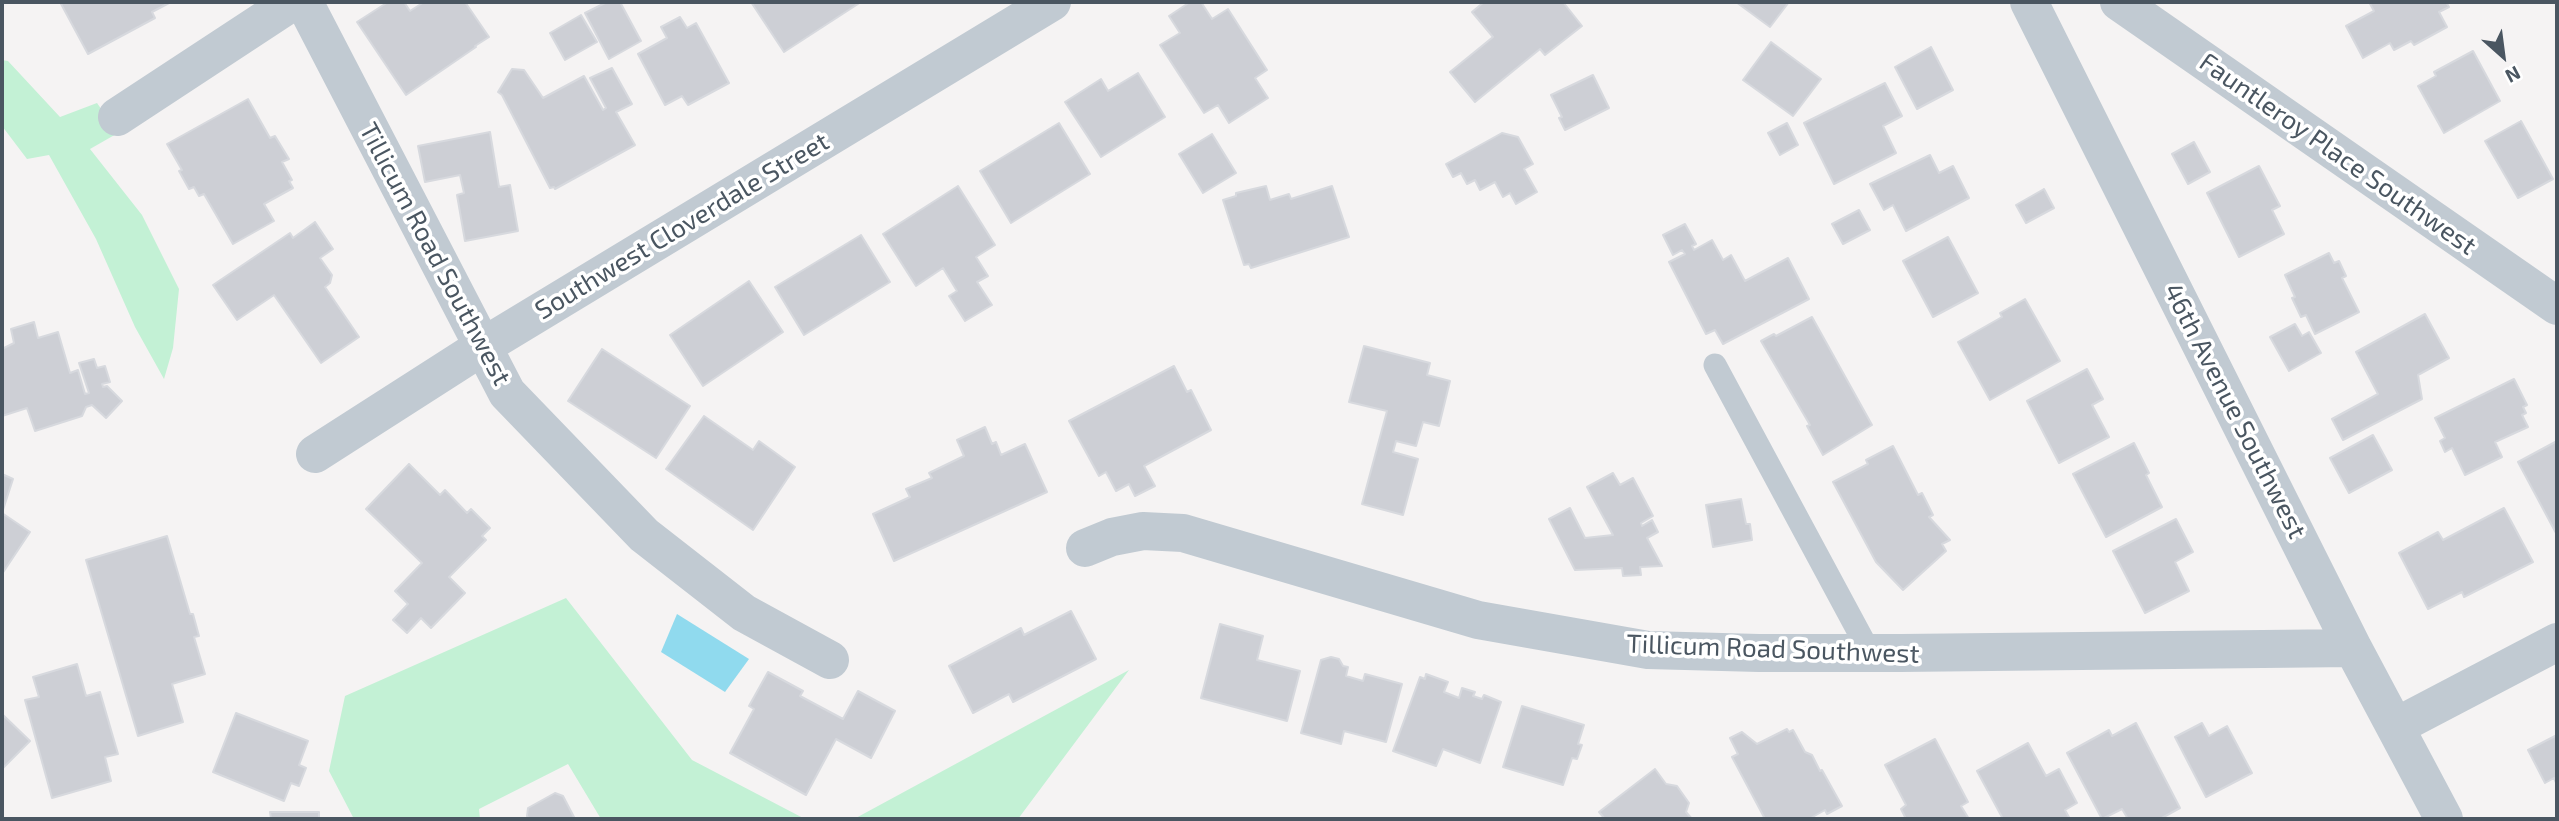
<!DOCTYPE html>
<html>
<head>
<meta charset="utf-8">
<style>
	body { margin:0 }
	#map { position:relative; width:2559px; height:821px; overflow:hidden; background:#f5f3f3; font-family:"Exo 2",sans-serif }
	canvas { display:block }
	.frame { position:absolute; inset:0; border:4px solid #4a5661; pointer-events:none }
	.north { position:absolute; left:2468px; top:21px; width:70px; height:70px; -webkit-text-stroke:5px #fff; paint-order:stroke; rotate:152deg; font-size:19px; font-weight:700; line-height:28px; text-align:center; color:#4a5661 }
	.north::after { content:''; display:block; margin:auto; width:24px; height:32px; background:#4a5661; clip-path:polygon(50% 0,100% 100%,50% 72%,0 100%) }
</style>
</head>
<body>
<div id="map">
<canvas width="2559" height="821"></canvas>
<div class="frame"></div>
<div class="north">N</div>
</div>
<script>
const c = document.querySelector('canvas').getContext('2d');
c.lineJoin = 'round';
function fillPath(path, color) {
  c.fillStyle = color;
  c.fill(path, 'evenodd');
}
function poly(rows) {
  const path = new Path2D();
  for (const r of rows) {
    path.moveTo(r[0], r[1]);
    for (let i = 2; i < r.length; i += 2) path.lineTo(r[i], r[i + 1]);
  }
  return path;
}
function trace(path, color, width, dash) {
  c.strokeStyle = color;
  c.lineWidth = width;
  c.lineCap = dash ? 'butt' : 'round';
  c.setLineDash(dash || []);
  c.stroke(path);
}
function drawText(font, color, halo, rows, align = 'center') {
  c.font = font + ' "Exo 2",sans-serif';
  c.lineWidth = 7;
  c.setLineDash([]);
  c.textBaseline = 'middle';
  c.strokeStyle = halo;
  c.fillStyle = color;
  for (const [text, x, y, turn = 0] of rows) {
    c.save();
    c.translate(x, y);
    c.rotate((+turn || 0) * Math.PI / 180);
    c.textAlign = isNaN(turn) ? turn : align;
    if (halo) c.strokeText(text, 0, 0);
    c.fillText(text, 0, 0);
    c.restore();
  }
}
const green = poly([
	[2,60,8,61,60,117,97,103,118,133,90,149,142,215,179,289,173,348,164,379,135,327,96,239,49,155,27,159,2,126],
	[566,598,692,760,805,819,601,819,568,764,479,809,480,819,354,819,329,771,345,696],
	[1129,670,1018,819,854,819]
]);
const water = poly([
	[677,614,749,659,725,692,661,652]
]);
const building = poly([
	[60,2,171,2,152,12,155,18,88,54,60,2],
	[388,2,404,2,410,11,424,2,465,2,489,37,475,46,476,47,406,95,357,22,388,2],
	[607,2,620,2,641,41,609,59,585,13,607,2],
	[751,2,861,2,784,52,751,2],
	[1190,2,1201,2,1212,19,1228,9,1267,70,1255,78,1268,98,1229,123,1218,105,1204,113,1160,45,1180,33,1169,16,1190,2],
	[1484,2,1563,2,1582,26,1545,55,1540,49,1475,102,1450,72,1493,37,1472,12,1484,2],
	[1736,2,1789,2,1770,27,1736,2],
	[2369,2,2446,2,2449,7,2439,12,2447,27,2414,45,2411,41,2394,50,2390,43,2363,58,2346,26,2374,11,2369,2],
	[581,15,597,42,565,60,550,33,581,15],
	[680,17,687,28,696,23,729,83,688,105,682,96,665,105,638,54,667,38,661,27,680,17],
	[1771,42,1821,79,1793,116,1743,80,1771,42],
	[1931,47,1953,90,1917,109,1895,67,1931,47],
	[2473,51,2500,101,2444,133,2418,86,2436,76,2434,72,2473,51],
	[612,68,632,104,616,112,635,145,555,189,554,187,550,188,502,95,498,92,512,69,524,70,543,98,584,76,603,110,606,108,590,78,612,68],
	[1138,73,1165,117,1101,157,1065,102,1101,79,1108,91,1138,73],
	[1593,75,1609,108,1565,130,1559,118,1562,117,1551,95,1593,75],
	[1885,83,1902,116,1883,126,1896,153,1834,184,1804,123,1885,83],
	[248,99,270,138,275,136,289,159,282,162,292,180,289,181,293,188,264,204,274,221,233,244,204,194,199,196,194,187,189,189,179,171,182,170,167,144,248,99],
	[2521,121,2553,179,2518,198,2485,141,2521,121],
	[1059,123,1090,174,1011,223,980,171,1059,123],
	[1787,123,1798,145,1780,155,1768,133,1787,123],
	[490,132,499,187,510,185,518,231,465,241,457,195,464,193,460,175,425,182,418,146,490,132],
	[1502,133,1518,137,1533,164,1524,169,1537,192,1516,204,1510,193,1503,197,1495,182,1480,190,1475,180,1467,184,1461,173,1453,177,1446,164,1502,133],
	[1212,134,1236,173,1203,193,1179,154,1212,134],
	[2194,142,2210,172,2188,184,2172,154,2194,142],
	[1930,155,1939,173,1953,166,1969,198,1906,231,1893,205,1884,210,1870,184,1930,155],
	[2259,166,2280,206,2272,210,2284,234,2239,257,2207,193,2259,166],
	[958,186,995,245,976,257,988,276,977,282,992,305,965,321,949,296,957,291,943,268,916,286,883,234,958,186],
	[1266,186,1270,200,1289,194,1291,199,1332,186,1349,237,1251,268,1249,264,1244,265,1223,200,1236,196,1236,193,1266,186],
	[2044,189,2054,208,2026,223,2016,205,2044,189],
	[1859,210,1870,230,1843,244,1832,224,1859,210],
	[315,222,333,249,320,258,332,275,330,283,325,287,359,337,321,363,274,295,237,320,213,285,290,233,293,238,315,222],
	[1685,224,1696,244,1692,246,1694,250,1712,240,1723,260,1731,255,1745,281,1788,258,1809,299,1723,344,1715,330,1706,334,1669,262,1685,254,1682,250,1673,255,1663,235,1685,224],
	[861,235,890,282,804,335,775,287,861,235],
	[1948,237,1978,293,1933,317,1903,261,1948,237],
	[2329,253,2334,263,2339,261,2346,276,2342,278,2359,312,2315,334,2306,315,2301,317,2292,298,2295,297,2285,275,2329,253],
	[749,281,783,332,703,386,670,335,749,281],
	[2025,299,2060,361,1990,400,1958,342,2002,317,2000,313,2025,299],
	[2425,314,2449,358,2418,375,2422,399,2343,440,2332,419,2378,394,2356,352,2425,314],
	[1812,317,1872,425,1823,455,1807,426,1810,425,1761,341,1774,334,1776,336,1812,317],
	[34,322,38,338,58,332,70,373,78,370,85,394,89,393,79,363,94,359,97,368,105,366,110,382,102,384,103,387,107,386,122,401,106,418,92,405,86,407,82,416,35,431,27,408,2,416,2,349,14,343,11,329,34,322],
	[2295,324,2302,336,2309,332,2321,353,2289,371,2270,337,2295,324],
	[1364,346,1430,363,1427,375,1450,381,1439,426,1423,422,1416,446,1396,441,1393,452,1418,459,1403,515,1362,504,1387,411,1349,402,1364,346],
	[602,349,690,406,656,458,568,401,602,349],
	[1174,366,1187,392,1191,390,1211,430,1144,466,1155,486,1135,496,1129,484,1116,491,1106,472,1099,476,1069,421,1174,366],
	[2087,369,2103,399,2092,405,2109,437,2059,463,2027,401,2087,369],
	[2514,379,2527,405,2523,407,2526,413,2522,415,2528,427,2495,442,2502,457,2465,475,2452,448,2445,452,2440,441,2445,438,2435,418,2514,379],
	[704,416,753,450,759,441,795,467,753,530,666,469,704,416],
	[985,427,992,444,996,442,1001,455,1025,444,1047,492,894,561,873,514,910,497,906,489,932,478,929,473,964,456,957,440,985,427],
	[2373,435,2392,470,2349,493,2330,458,2373,435],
	[2557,441,2557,535,2518,462,2557,441],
	[2134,443,2149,473,2146,475,2162,507,2106,537,2073,474,2134,443],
	[1893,446,1918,495,1922,493,1933,515,1929,517,1950,540,1942,544,1946,551,1903,590,1876,562,1833,482,1868,464,1866,460,1893,446],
	[409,464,440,495,445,490,467,513,471,509,490,528,482,536,486,540,449,577,465,593,431,628,421,618,407,633,393,620,408,604,395,591,422,563,366,509,409,464],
	[1613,473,1620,485,1633,478,1653,516,1641,523,1642,526,1652,520,1658,532,1647,538,1662,566,1640,567,1641,575,1623,576,1622,568,1575,570,1549,519,1570,508,1585,538,1613,535,1587,487,1613,473],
	[2,474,13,479,2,513,2,474],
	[1741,499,1746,524,1750,524,1752,540,1713,547,1706,505,1741,499],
	[2504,508,2533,562,2464,597,2462,592,2428,609,2399,553,2438,532,2443,540,2504,508],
	[2,513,30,532,2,574,2,513],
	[2176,519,2193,552,2175,562,2189,591,2145,613,2113,551,2176,519],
	[167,536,190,614,193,614,199,636,194,637,205,674,172,684,183,722,138,736,86,560,167,536],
	[1071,611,1096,659,1013,702,1009,694,973,713,949,666,1021,628,1024,635,1071,611],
	[1220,624,1263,636,1257,660,1300,671,1287,721,1201,698,1220,624],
	[1331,657,1339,659,1343,666,1348,667,1346,676,1363,681,1365,674,1402,684,1386,742,1344,731,1341,744,1301,733,1321,660,1331,657],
	[77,664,86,696,100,692,118,754,105,757,111,781,52,798,25,700,39,697,33,677,77,664],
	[768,672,803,691,800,696,843,719,858,691,895,711,871,758,836,739,806,795,730,753,754,709,749,706,768,672],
	[1426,674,1448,682,1444,692,1459,698,1462,688,1475,692,1473,696,1482,699,1484,695,1501,702,1480,763,1443,749,1436,766,1393,751,1420,677,1425,679,1426,674],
	[1522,706,1584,725,1578,744,1582,745,1577,759,1572,758,1563,785,1503,767,1522,706],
	[236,713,308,741,299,765,306,768,299,786,291,783,284,801,213,772,236,713],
	[2,714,30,741,2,769,2,714],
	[2136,723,2180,808,2160,819,2128,819,2122,809,2102,819,2067,753,2109,730,2112,736,2136,723],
	[2202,723,2209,736,2227,726,2252,773,2206,797,2175,737,2202,723],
	[1787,729,1789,732,1793,730,1805,752,1812,755,1820,771,1822,770,1842,806,1827,814,1825,810,1809,819,1765,819,1732,757,1738,754,1730,738,1742,732,1757,744,1787,729],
	[2557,735,2557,785,2554,778,2545,783,2528,750,2557,735],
	[1935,739,1968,802,1961,806,1969,819,1906,819,1901,809,1906,805,1885,765,1935,739],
	[2028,743,2046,776,2059,769,2077,803,2065,810,2070,819,2003,819,1977,771,2028,743],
	[1655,769,1666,784,1677,786,1689,803,1686,812,1692,819,1605,819,1599,812,1655,769],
	[555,793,563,796,575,819,529,819,527,816,528,808,555,793],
	[270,812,319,812,319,819,271,819,270,812]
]);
const service = poly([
	[1715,365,1870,653]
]);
const minor = poly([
	[304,2,507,393,644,535,744,613,830,660],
	[2029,2,2353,648,2444,819],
	[2119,2,2557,306],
	[117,117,292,2],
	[315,454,482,347,1052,2],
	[1085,548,1112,537,1143,531,1183,533,1478,620,1648,650,1759,653,1901,653,2353,648],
	[2395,727,2557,642]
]);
const streetNames = [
	["Fauntleroy Place Southwest",2338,154,35],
	["Southwest Cloverdale Street",682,226,-31],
	["Tillicum Road Southwest",435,254,62],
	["46th Avenue Southwest",2235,411,63],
	["Tillicum Road Southwest",1773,649,2]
];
fillPath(green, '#c3f1d5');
fillPath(water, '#90daee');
fillPath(building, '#cdcfd5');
trace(building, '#d7d9de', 2);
trace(service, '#c1cad2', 23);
trace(minor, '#c1cad2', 38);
drawText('26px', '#4a5661', '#fff', streetNames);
</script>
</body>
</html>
